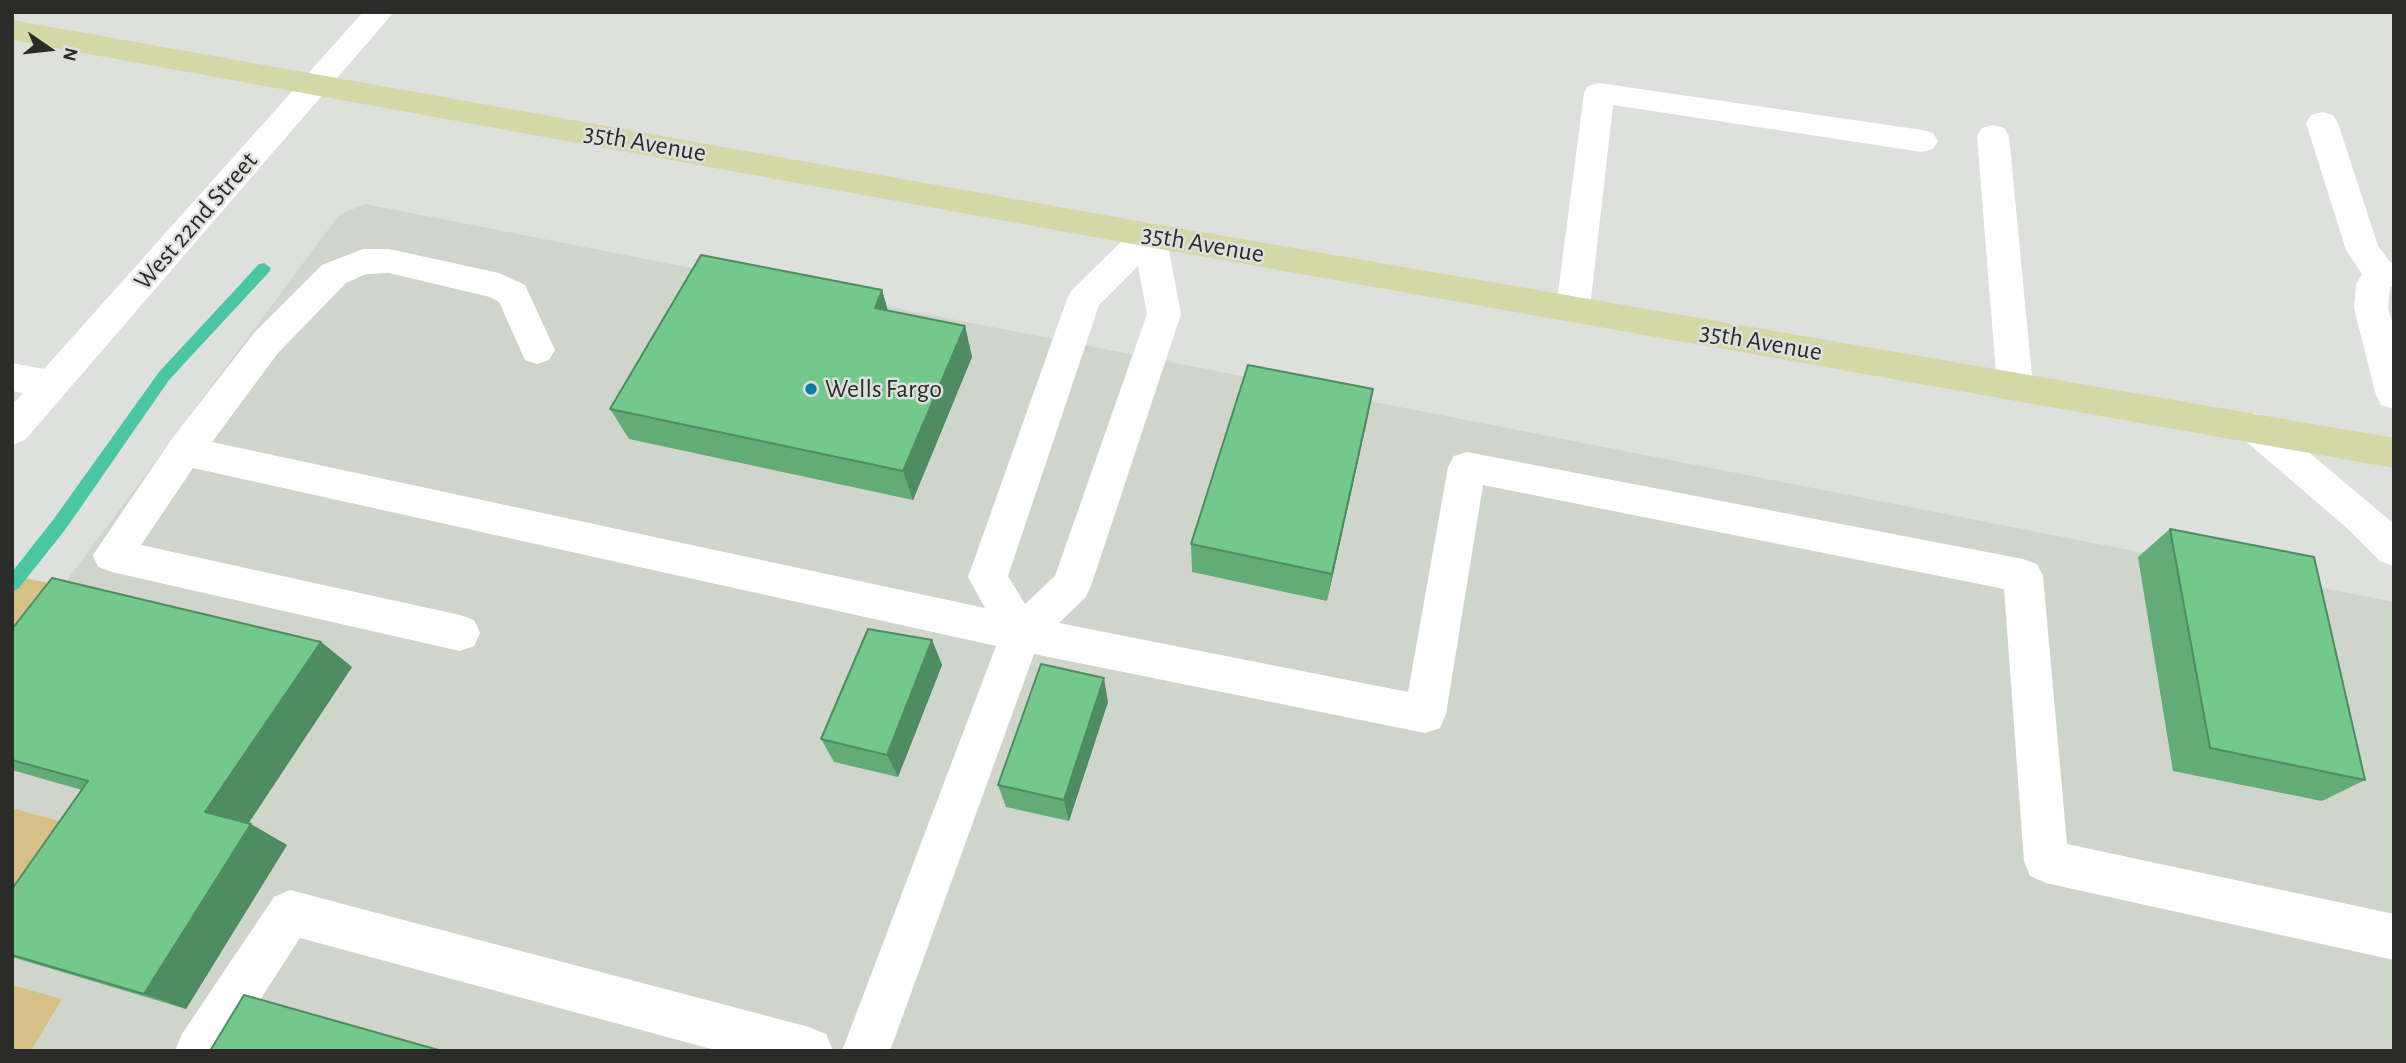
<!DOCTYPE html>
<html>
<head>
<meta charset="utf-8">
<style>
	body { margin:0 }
	#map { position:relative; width:2406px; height:1063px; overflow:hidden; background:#dde0dc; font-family:"Alegreya Sans",sans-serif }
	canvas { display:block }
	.frame { position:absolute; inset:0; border:14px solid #2b2c2a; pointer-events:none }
	.north { position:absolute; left:14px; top:14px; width:70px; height:70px; -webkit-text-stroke:5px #dde0dc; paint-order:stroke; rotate:104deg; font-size:19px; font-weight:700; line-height:28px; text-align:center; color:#2b2c2a }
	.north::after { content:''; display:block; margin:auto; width:24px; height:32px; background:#2b2c2a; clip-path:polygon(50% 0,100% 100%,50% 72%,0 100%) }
</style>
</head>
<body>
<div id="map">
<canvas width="2406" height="1063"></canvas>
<div class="frame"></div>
<div class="north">N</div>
</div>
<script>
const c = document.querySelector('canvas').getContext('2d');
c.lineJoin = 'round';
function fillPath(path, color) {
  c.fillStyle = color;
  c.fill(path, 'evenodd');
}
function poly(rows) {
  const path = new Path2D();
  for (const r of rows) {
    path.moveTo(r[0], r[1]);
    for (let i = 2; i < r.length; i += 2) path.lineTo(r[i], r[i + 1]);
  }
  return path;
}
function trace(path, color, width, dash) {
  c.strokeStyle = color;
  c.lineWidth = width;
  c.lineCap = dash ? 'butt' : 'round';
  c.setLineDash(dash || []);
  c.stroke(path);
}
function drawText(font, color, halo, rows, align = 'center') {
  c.font = font + ' "Alegreya Sans",sans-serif';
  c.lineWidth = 5;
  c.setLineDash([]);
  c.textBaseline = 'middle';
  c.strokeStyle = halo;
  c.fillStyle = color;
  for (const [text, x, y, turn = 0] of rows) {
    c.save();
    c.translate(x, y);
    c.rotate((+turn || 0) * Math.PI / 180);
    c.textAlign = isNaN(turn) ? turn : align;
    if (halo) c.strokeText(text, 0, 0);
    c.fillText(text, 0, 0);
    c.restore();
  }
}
const built = poly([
	[365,204,2394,602,2394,1051,31,1051,62,999,12,985,12,940,88,829,12,808,12,654,339,215]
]);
const green = poly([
	[12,575,62,586,12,654],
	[12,808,88,829,12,940],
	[12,985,62,999,31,1051,12,1051]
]);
const stream = poly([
	[264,263,271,268,269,272,169,380,65,530,18,589,12,591,12,572,53,520,159,372,259,264,264,263]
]);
const minor = poly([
	[363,12,394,12,25,440,12,445,12,405,23,393,12,391,12,363,44,369,363,12],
	[1599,83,1922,130,1933,133,1938,141,1933,149,1922,152,1613,105,1590,308,1585,317,1573,321,1561,317,1556,308,1584,93,1588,86,1599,83],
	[2322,112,2333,115,2338,123,2378,246,2390,262,2394,262,2394,288,2390,287,2388,308,2394,328,2394,409,2381,405,2376,395,2354,308,2356,285,2362,274,2346,250,2306,123,2311,115,2322,112],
	[1993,125,2004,128,2009,136,2033,386,2028,396,2015,400,2002,396,1997,386,1977,136,1982,128,1993,125],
	[1149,223,1161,226,1166,235,1181,314,1091,586,1085,598,1059,623,1408,692,1448,467,1454,456,1467,452,2023,559,2037,564,2043,576,2067,844,2394,914,2394,960,2046,883,2030,876,2024,861,2004,589,1483,485,1446,714,1440,728,1425,733,1034,654,890,1051,842,1051,996,646,193,468,141,545,460,615,474,620,480,633,474,646,460,651,112,572,98,567,93,555,171,440,254,333,322,265,363,249,389,249,499,273,525,285,555,350,549,360,537,364,525,360,499,302,490,297,389,273,366,274,346,283,278,353,212,442,985,608,968,577,1067,299,1072,290,1137,226,1149,223],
	[1138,266,1147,314,1055,576,1025,604,1008,576,1099,305,1138,266],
	[2255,413,2268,418,2394,524,2394,566,2380,561,2348,529,2242,438,2237,428,2242,418,2255,413],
	[290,890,809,1027,826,1034,833,1051,719,1051,300,938,227,1051,175,1051,182,1034,274,897,290,890]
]);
const major = poly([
	[12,20,1149,223,2394,438,2394,468,1149,247,12,40,12,20]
]);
const wall = poly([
	[882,290,888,311,965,326,972,357,913,500,629,439,610,409],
	[1367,420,1327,601,1192,572,1191,544],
	[2170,529,2365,780,2322,801,2173,771,2138,557],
	[12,629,321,642,352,667,248,824,287,845,186,1009,12,957,12,889,82,790,12,770],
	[932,640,942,665,898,777,834,762,821,739],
	[1108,702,1069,821,1006,807,998,785]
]);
const shadedWall = poly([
	[882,290,891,322,875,308],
	[965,326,972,357,913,500,903,471],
	[1373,389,1367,420,1327,601,1332,574],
	[932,640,942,665,898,777,887,755],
	[321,642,352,667,242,833,205,812],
	[1104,678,1108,702,1069,821,1064,800],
	[251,824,287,845,186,1009,144,994]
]);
const building = poly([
	[701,255,882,290,875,308,965,326,903,471,610,409,701,255],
	[1248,365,1373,389,1332,574,1191,544,1248,365],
	[2170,529,2314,557,2365,780,2210,748,2170,529],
	[52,578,321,642,205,812,251,824,144,994,12,955,12,889,88,781,12,760,12,629,52,578],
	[868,629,932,640,887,755,821,739,868,629],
	[1041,664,1104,678,1064,800,998,785,1041,664],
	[244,995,442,1051,210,1051,244,995]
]);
const markers = [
	[811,389,7,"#117ba6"]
];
const streetNames = [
	["35th Avenue",645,143,10],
	["West 22nd Street",196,221,-49],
	["35th Avenue",1203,244,10],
	["35th Avenue",1761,342,10]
];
const poiNames = [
	["Wells Fargo",825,389]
];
fillPath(built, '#cfd5cb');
fillPath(green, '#d5c185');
fillPath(stream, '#4bc6a5');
fillPath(minor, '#fff');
fillPath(major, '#d4d8a4');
fillPath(wall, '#63ac78');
fillPath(shadedWall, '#508c62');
fillPath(building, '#73c88c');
trace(building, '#508c62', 2);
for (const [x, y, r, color] of markers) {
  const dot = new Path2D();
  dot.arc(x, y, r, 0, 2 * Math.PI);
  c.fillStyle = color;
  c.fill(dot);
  trace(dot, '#dde0dc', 2.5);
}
drawText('26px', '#2b2c2a', '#dde0dc', streetNames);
drawText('26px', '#2b2c2a', '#dde0dc', poiNames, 'left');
</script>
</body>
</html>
